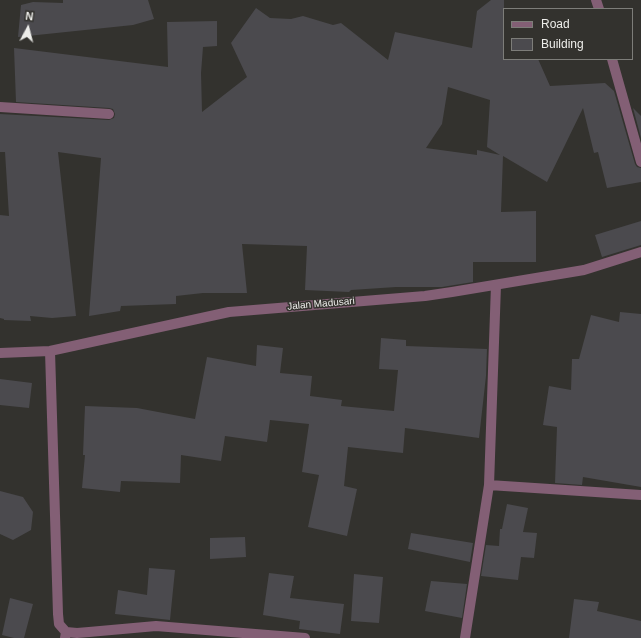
<!DOCTYPE html>
<html>
<head>
<meta charset="utf-8">
<style>
	body { margin:0 }
	#map { position:relative; width:641px; height:638px; overflow:hidden; background:#33322e; font-family:Helvetica,sans-serif }
	canvas { display:block }
	.legend { position:absolute; left:503px; top:8px; width:130px; height:52px; box-sizing:border-box; background:#33322e; border:1px solid #7d7d79; margin:0; padding:5px 7px; list-style:none; font-size:12px; color:#ededea }
	.legend li { display:flex; align-items:center; gap:8px; height:20px }
	.legend b { width:20px; border:1px solid #7d7d79 }
	.north { position:absolute; left:8px; top:8px; width:40px; height:40px; -webkit-text-stroke:3px #33322e; paint-order:stroke; rotate:7deg; font-size:11px; font-weight:700; line-height:16px; text-align:center; color:#ededea }
	.north::after { content:''; display:block; margin:auto; width:14px; height:18px; background:#ededea; clip-path:polygon(50% 0,100% 100%,50% 72%,0 100%) }
</style>
</head>
<body>
<div id="map">
<canvas width="641" height="638"></canvas>
<ul class="legend">
<li><b style="height:5px;background:#835f75"></b>Road</li>
<li><b style="height:11px;background:#4b4a4e"></b>Building</li>
</ul>
<div class="north">N</div>
</div>
<script>
const c = document.querySelector('canvas').getContext('2d');
c.lineJoin = 'round';
function fillPath(path, color) {
  c.fillStyle = color;
  c.fill(path, 'evenodd');
}
function poly(rows) {
  const path = new Path2D();
  for (const r of rows) {
    path.moveTo(r[0], r[1]);
    for (let i = 2; i < r.length; i += 2) path.lineTo(r[i], r[i + 1]);
  }
  return path;
}
function trace(path, color, width, dash) {
  c.strokeStyle = color;
  c.lineWidth = width;
  c.lineCap = dash ? 'butt' : 'round';
  c.setLineDash(dash || []);
  c.stroke(path);
}
function drawText(font, color, halo, rows, align = 'center') {
  c.font = font + ' Helvetica,sans-serif';
  c.lineWidth = 3;
  c.setLineDash([]);
  c.textBaseline = 'middle';
  c.strokeStyle = halo;
  c.fillStyle = color;
  for (const [text, x, y, turn = 0] of rows) {
    c.save();
    c.translate(x, y);
    c.rotate((+turn || 0) * Math.PI / 180);
    c.textAlign = isNaN(turn) ? turn : align;
    if (halo) c.strokeText(text, 0, 0);
    c.fillText(text, 0, 0);
    c.restore();
  }
}
const building = poly([
	[63,0,148,0,154,19,133,25,18,37,21,5,33,2,63,3],
	[491,0,504,0,504,59,538,59,550,86,605,83,614,91,635,164,637,167,641,168,641,182,607,188,598,152,594,153,583,108,547,182,503,156,501,212,536,211,536,262,473,262,473,282,442,287,396,287,351,290,349,292,305,290,307,246,242,244,247,293,203,293,176,296,176,304,121,306,120,311,89,316,101,158,58,152,76,316,52,318,30,316,31,321,4,320,4,319,0,318,0,215,9,216,5,152,0,152,0,114,109,120,114,118,115,114,113,109,109,108,16,102,14,48,168,67,167,22,217,21,217,46,203,47,201,73,202,112,247,77,231,43,256,8,270,18,291,19,303,16,333,25,341,23,388,60,395,32,472,48,477,11],
	[448,87,490,100,487,147,500,155,477,150,477,155,426,148,442,124],
	[633,108,641,116,641,138],
	[641,221,641,245,602,257,595,235],
	[620,312,641,314,641,487,583,477,582,485,555,483,557,427,543,425,549,386,571,390,572,359,579,359,591,315,619,322],
	[381,338,406,340,406,346,487,349,486,376,479,438,405,428,403,453,348,447,344,486,357,489,347,536,308,527,319,475,302,472,309,424,270,420,267,442,225,436,221,461,181,455,180,483,121,481,120,492,82,488,85,455,83,455,85,406,137,408,195,419,207,357,256,366,257,345,283,348,280,373,312,376,310,396,342,400,341,406,394,411,398,370,379,369],
	[0,379,32,383,29,408,0,405],
	[0,491,23,497,33,512,31,530,13,540,0,534],
	[507,504,528,508,523,532,537,533,534,558,521,557,518,580,481,576,486,545,499,546,500,529,502,529],
	[411,533,473,543,470,562,408,549],
	[245,537,246,557,210,559,210,538],
	[149,568,175,570,170,620,115,614,118,590,147,595],
	[269,573,294,576,290,598,344,604,340,634,299,629,300,621,263,615],
	[354,574,383,577,379,623,351,621],
	[431,581,467,584,462,618,425,611],
	[10,598,33,604,24,638,14,638,2,635],
	[574,599,599,602,597,611,641,621,641,638,569,638]
]);
const minor = poly([
	[596,0,599,9],
	[612,59,641,162],
	[0,107,109,114],
	[496,285,489,485,641,495],
	[50,351,58,614,59,624,66,632,65,638],
	[0,353,50,351,229,312,425,296,452,292,584,270,641,252],
	[66,632,77,633,89,632,156,626,305,638],
	[465,638,489,485]
]);
const streetNames = [
	["Jalan Madusari",321,304,-5]
];
fillPath(building, '#4b4a4e');
trace(minor, '#835f75', 10);
drawText('10px', '#ededea', '#33322e', streetNames);
</script>
</body>
</html>
